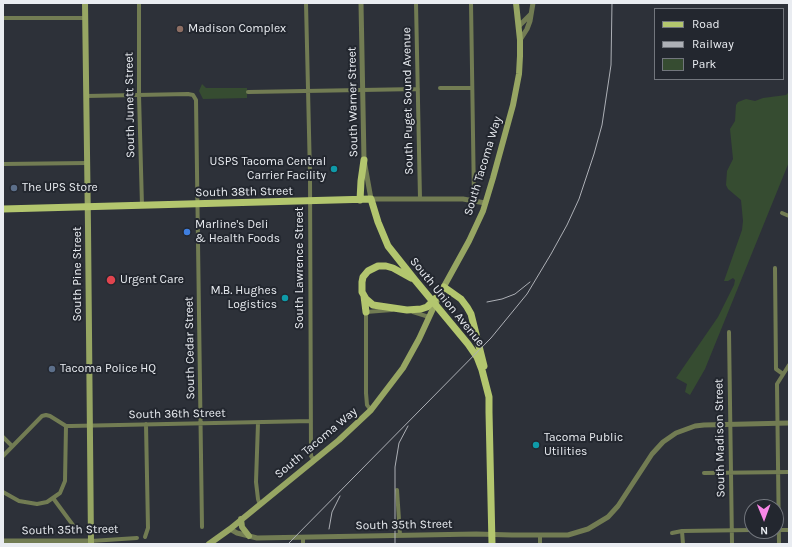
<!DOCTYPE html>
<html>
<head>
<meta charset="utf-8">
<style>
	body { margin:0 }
	#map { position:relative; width:792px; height:547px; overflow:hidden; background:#2d3139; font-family:Karla,sans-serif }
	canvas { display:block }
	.frame { position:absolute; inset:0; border:4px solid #e9ecf1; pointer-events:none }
	.legend { position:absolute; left:654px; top:8px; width:130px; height:72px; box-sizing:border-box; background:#23272f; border:1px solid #72767d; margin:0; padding:5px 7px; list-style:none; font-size:12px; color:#e9ecf1 }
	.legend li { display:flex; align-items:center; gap:8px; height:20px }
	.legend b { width:20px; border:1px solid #72767d }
	.north { position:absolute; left:744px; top:499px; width:40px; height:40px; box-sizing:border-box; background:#23272f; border:1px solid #72767d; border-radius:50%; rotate:179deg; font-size:11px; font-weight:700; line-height:16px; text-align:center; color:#e9ecf1 }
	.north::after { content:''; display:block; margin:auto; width:14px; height:18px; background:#f987e8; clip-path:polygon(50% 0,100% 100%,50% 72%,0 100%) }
</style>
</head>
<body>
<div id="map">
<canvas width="792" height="547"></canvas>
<div class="frame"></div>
<ul class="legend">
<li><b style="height:5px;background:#b3c66e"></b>Road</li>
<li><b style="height:5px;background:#adb0b6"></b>Railway</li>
<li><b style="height:11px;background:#364c31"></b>Park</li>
</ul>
<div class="north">N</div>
</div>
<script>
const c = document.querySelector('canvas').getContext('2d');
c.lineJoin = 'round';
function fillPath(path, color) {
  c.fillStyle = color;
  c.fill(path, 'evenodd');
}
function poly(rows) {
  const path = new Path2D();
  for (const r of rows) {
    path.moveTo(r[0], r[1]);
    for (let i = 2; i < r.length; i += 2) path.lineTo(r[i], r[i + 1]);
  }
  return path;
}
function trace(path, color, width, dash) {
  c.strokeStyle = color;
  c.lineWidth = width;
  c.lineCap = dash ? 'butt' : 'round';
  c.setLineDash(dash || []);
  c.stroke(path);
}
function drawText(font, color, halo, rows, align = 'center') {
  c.font = font + ' Karla,sans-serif';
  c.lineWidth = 4;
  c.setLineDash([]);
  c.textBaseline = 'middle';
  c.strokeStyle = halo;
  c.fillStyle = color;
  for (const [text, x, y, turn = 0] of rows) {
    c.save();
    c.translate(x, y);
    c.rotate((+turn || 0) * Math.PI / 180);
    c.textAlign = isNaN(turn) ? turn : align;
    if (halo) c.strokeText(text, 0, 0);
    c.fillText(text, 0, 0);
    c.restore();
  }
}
const green = poly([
	[202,84,206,88,247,88,247,98,203,99,199,91],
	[789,88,789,162,705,369,690,395,685,392,687,384,676,378,718,317,734,285,735,280,733,278,728,281,724,281,742,230,743,221,741,200,728,189,726,185,727,171,733,159,730,129,735,121,736,105,738,102,746,99,755,101,763,98,786,95,789,92]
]);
const minor = poly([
	[139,3,139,95,142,206],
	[306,3,310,175,311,456,314,460],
	[416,3,420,199],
	[471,3,474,200],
	[3,18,85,18],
	[440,88,472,88],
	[248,92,418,89],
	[86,96,188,94,193,95,196,100,202,527],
	[3,164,87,163],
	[782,213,789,216],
	[775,268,776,369,783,374],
	[413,312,429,317],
	[729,332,732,544],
	[371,410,367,405,366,393,366,312,392,310],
	[258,423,256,482,258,499,260,505],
	[3,437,12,446],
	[3,456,42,416,46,415,50,416,66,426,71,426,311,421],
	[704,473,789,472],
	[397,490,400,535],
	[3,492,19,501,37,504,47,502,60,493,65,481,66,426],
	[53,498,78,532],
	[776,530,789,530],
	[682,531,683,544],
	[672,533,682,531,752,530],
	[540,535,540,544],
	[145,537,148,528,146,424],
	[303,537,303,544],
	[91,541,137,538],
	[779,544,777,384,789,365]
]);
const tertiary = poly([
	[361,3,364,160,371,199,463,199,485,203],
	[519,26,531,14],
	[520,40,527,29,530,21,533,3],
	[230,529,237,533,257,538,476,534,512,535,568,535,588,529,608,517,618,506,652,454,663,442,676,433,695,426,704,425,789,423],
	[3,541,91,541]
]);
const secondary = poly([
	[85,3,88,227,91,544],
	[442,290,469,241,483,211,493,178,513,105,519,74,520,56,520,40,516,3],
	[241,519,242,527,249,536],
	[209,544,230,529,339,440,371,410,403,368,419,339,437,300]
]);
const primary = poly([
	[360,200,361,181,364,160],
	[3,209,371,199,378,222,388,246,415,280,468,344,477,357,482,370,489,397,489,412,492,544],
	[411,278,393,268,386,266,378,266,368,271,363,277,362,282,362,292,366,299,373,305,407,310,421,309,427,307,441,293],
	[444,287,461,299,467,307,471,314,484,366],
	[364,296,366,312]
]);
const rail = poly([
	[487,302,502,299,515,294,530,282],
	[329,529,332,512,340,496],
	[288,544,491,338,527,294,551,254,567,225,579,199,594,154,602,125,611,65,612,3],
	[395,544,395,467,399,443,408,426]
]);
const markers = [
	[180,29,4,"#8d6e63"],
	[334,169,4,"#0f9aa8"],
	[14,188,4,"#5c6f8a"],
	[187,232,4,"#3f7fe0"],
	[111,280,5,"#e0444e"],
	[285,298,4,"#0f9aa8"],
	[52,369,4,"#5c6f8a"],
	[536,445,4,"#0f9aa8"]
];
const poiNames = [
	["Madison Complex",188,29],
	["USPS Tacoma Central",326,162,"right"],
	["Carrier Facility",326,176,"right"],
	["The UPS Store",22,188],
	["Marline's Deli",195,225],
	["& Health Foods",195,239],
	["Urgent Care",120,280],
	["M.B. Hughes",277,291,"right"],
	["Logistics",277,305,"right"],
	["Tacoma Police HQ",60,369],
	["Tacoma Public",544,438],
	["Utilities",544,452]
];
const streetNames = [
	["South Puget Sound Avenue",408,101,-91],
	["South Warner Street",353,102,-91],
	["South Junett Street",130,105,-91],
	["South Tacoma Way",483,166,-73],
	["South 38th Street",244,192,-1],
	["South Lawrence Street",300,268,-90],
	["South Pine Street",78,274,-90],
	["South Union Avenue",447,302,51],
	["South Cedar Street",190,348,-91],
	["South 36th Street",177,414,-1],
	["South Madison Street",720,438,-91],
	["South Tacoma Way",316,443,-40],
	["South 35th Street",404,525,-1],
	["South 35th Street",70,530,-1]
];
fillPath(green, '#364c31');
trace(minor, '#727c53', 4);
trace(tertiary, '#727c53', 5);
trace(secondary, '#97a663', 6);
trace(primary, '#b3c66e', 7);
trace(rail, '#adb0b6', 1);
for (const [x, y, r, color] of markers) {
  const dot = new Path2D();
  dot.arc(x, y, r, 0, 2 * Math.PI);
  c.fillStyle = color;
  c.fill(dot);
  trace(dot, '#23272f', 1.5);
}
drawText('12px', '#e9ecf1', '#23272f', poiNames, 'left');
drawText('12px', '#e9ecf1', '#23272f', streetNames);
</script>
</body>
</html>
